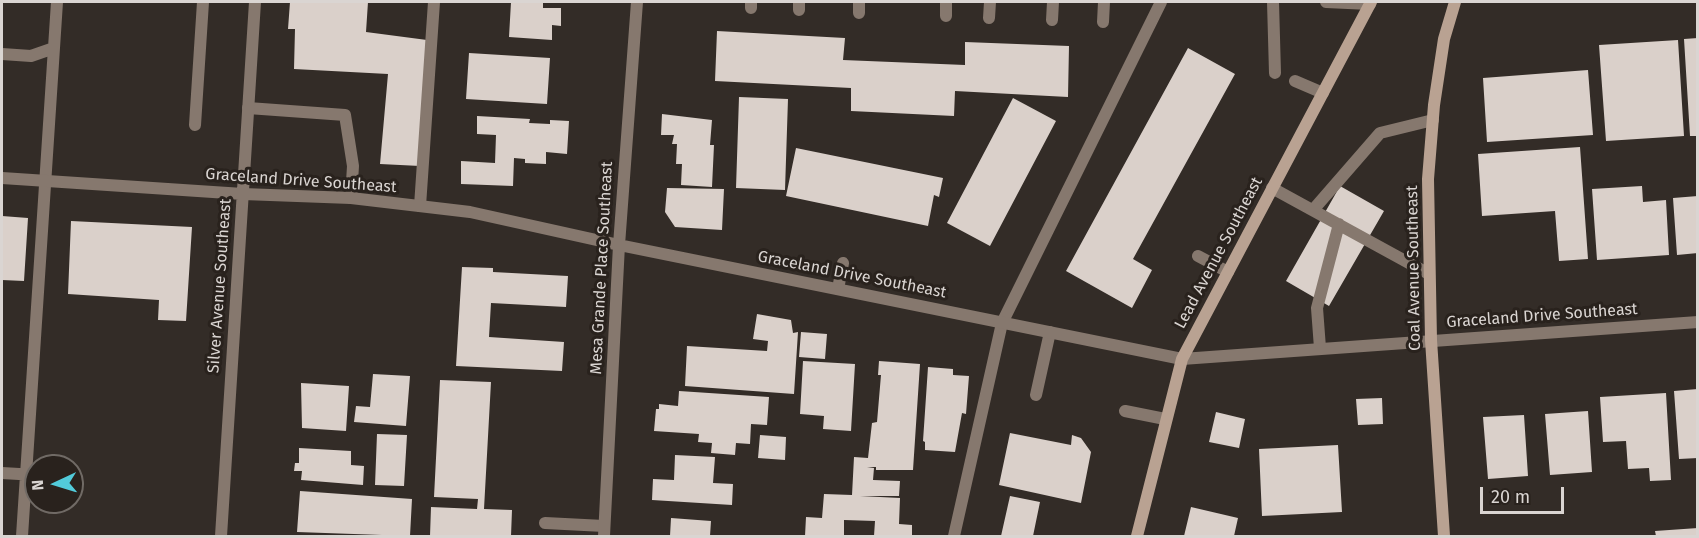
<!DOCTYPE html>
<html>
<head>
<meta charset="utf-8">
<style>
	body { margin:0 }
	#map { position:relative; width:1699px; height:538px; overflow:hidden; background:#332c27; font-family:"Fira Sans",sans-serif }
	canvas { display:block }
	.frame { position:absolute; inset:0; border:3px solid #dad5d2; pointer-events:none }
	.north { position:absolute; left:24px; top:454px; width:60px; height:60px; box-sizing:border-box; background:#29221d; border:2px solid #706a65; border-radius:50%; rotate:266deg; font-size:16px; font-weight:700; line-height:24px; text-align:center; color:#dad5d2 }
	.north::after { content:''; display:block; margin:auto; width:21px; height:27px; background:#52cbda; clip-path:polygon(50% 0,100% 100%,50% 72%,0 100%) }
	.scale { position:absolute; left:1480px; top:487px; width:84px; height:27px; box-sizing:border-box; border:3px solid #dad5d2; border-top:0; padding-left:8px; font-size:18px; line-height:21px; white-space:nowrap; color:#dad5d2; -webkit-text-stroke:4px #29221d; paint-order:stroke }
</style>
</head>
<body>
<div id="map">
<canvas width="1699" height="538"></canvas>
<div class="frame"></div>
<div class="north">N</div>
<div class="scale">20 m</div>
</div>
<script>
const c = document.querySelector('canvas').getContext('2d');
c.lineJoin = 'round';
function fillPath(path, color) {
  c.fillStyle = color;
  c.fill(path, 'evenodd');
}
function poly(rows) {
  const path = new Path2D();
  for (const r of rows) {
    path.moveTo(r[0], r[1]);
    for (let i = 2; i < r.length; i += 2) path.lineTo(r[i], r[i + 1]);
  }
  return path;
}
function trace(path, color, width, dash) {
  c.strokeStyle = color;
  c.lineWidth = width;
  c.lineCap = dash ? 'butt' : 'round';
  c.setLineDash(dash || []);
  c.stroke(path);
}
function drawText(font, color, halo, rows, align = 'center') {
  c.font = font + ' "Fira Sans",sans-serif';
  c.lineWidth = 6;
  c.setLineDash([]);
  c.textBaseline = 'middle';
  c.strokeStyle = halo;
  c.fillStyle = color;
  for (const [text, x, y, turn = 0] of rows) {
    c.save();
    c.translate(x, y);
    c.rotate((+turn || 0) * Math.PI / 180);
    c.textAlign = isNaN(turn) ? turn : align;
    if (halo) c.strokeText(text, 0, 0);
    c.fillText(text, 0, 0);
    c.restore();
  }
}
const building = poly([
	[290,2,368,2,366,32,427,40,420,166,380,164,388,74,294,69,295,29,288,29],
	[511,2,543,2,543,8,561,8,561,26,552,25,552,40,509,37],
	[717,31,845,38,843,60,965,65,965,42,1069,46,1068,97,955,91,954,116,851,111,851,88,715,81],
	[1698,38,1698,136,1690,136,1684,39],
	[1678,40,1684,136,1606,141,1599,45],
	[1188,48,1235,74,1133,259,1152,270,1132,308,1066,271],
	[469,53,550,58,547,104,466,99],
	[1588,70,1593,135,1487,142,1483,78],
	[739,97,788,99,785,190,736,188],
	[1013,98,1056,121,990,246,947,223],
	[662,114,712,120,710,145,714,145,712,187,681,185,682,164,676,164,677,144,672,144,674,135,661,135],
	[477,116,530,119,529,123,550,124,550,120,569,121,567,154,546,152,546,164,525,163,525,159,514,158,513,186,461,184,461,161,495,163,496,135,477,134],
	[1580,147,1588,259,1559,261,1555,211,1482,216,1478,154],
	[796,148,943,178,939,197,934,195,928,226,786,196],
	[1340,186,1384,211,1329,306,1286,281],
	[1642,186,1643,202,1666,200,1669,255,1597,260,1592,189],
	[667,188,724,189,722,230,675,227,665,212],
	[1698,196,1698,253,1677,255,1673,198],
	[2,216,28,218,24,281,2,280],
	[71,221,192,227,186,321,158,320,159,300,68,294],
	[462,267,493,268,493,272,568,276,566,307,491,303,489,337,564,342,562,371,456,366],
	[757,314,791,320,793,333,798,332,794,394,685,386,687,346,767,351,768,341,753,339],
	[801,332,827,334,825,359,799,357],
	[803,361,855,364,851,431,823,429,824,416,800,414],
	[879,361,920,364,913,470,876,470,876,467,867,467,874,468,873,480,900,481,899,496,860,496,900,498,899,524,912,525,912,536,874,536,875,521,844,520,844,536,805,536,806,517,822,518,824,494,852,495,854,457,868,458,872,423,877,422,881,375,878,375],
	[928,367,953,369,953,375,969,376,966,414,962,413,955,452,925,450,925,442,923,441],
	[373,374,410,376,406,426,354,422,356,406,370,407],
	[440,380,491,382,484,509,512,510,511,536,430,536,431,507,477,509,478,499,434,497],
	[301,383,349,386,346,431,302,428],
	[1698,389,1698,458,1679,459,1674,391],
	[679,391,769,397,767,425,751,424,750,444,736,443,735,455,711,453,712,443,698,442,699,434,654,431,656,409,659,409,659,404,678,406],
	[1666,393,1671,480,1650,481,1649,468,1628,469,1626,441,1603,442,1600,397],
	[1382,398,1383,424,1358,425,1356,399],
	[1588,411,1592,472,1550,475,1545,414],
	[1216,412,1245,419,1239,448,1209,442],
	[1524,415,1528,476,1488,479,1483,417],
	[1010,433,1071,445,1072,435,1081,438,1091,452,1081,503,999,485],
	[377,434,407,435,404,486,375,485],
	[760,435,786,437,785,460,758,458],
	[1338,445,1342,512,1262,516,1259,449],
	[299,448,351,451,351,465,364,466,363,485,301,480,302,471,294,471,295,463,299,463],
	[675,455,715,457,713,483,733,484,732,505,652,500,653,479,674,480],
	[300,491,412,499,410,536,297,532],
	[1010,496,1040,502,1033,536,1001,536],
	[1191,507,1238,518,1234,536,1184,536],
	[671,518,711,521,710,536,670,536],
	[1698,528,1698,536,1656,536,1655,531]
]);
const service = poly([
	[1273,2,1275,73],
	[751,8,751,2],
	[799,10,799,2],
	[859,13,859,2],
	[946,16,946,2],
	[989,18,990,2],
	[1052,20,1053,2],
	[1103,22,1104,2],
	[2,54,31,56,54,48],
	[1295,81,1323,93],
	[248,108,345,115,353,166,351,198],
	[195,125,203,2],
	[1272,188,1429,274],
	[420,206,434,2],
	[1313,210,1380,133,1433,120],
	[1198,256,1228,272],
	[838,289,843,263],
	[1320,348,1317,308,1339,224],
	[1036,395,1050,332],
	[1125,411,1165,419],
	[2,473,36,475],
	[545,523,604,526],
	[22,536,57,2],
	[954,536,1002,323,1161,2]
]);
const minor = poly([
	[1326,2,1370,4],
	[2,178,243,194,351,198,470,212,619,245,1182,359,1698,322],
	[221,536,255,2],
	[604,536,619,245,637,2]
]);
const secondary = poly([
	[1137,536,1182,359,1371,2],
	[1444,536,1431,340,1428,179,1434,105,1444,39,1455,2]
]);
const streetNames = [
	["Graceland Drive Southeast",301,181,4],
	["Lead Avenue Southeast",1219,253,-62],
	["Mesa Grande Place Southeast",602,268,-87],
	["Coal Avenue Southeast",1414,268,-91],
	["Graceland Drive Southeast",852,275,11],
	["Silver Avenue Southeast",220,286,-86],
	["Graceland Drive Southeast",1542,316,-4]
];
fillPath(building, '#dad0ca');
trace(service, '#86786e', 12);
trace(minor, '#86786e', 12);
trace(secondary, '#b9a292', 12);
drawText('16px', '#dad5d2', '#29221d', streetNames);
</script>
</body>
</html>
